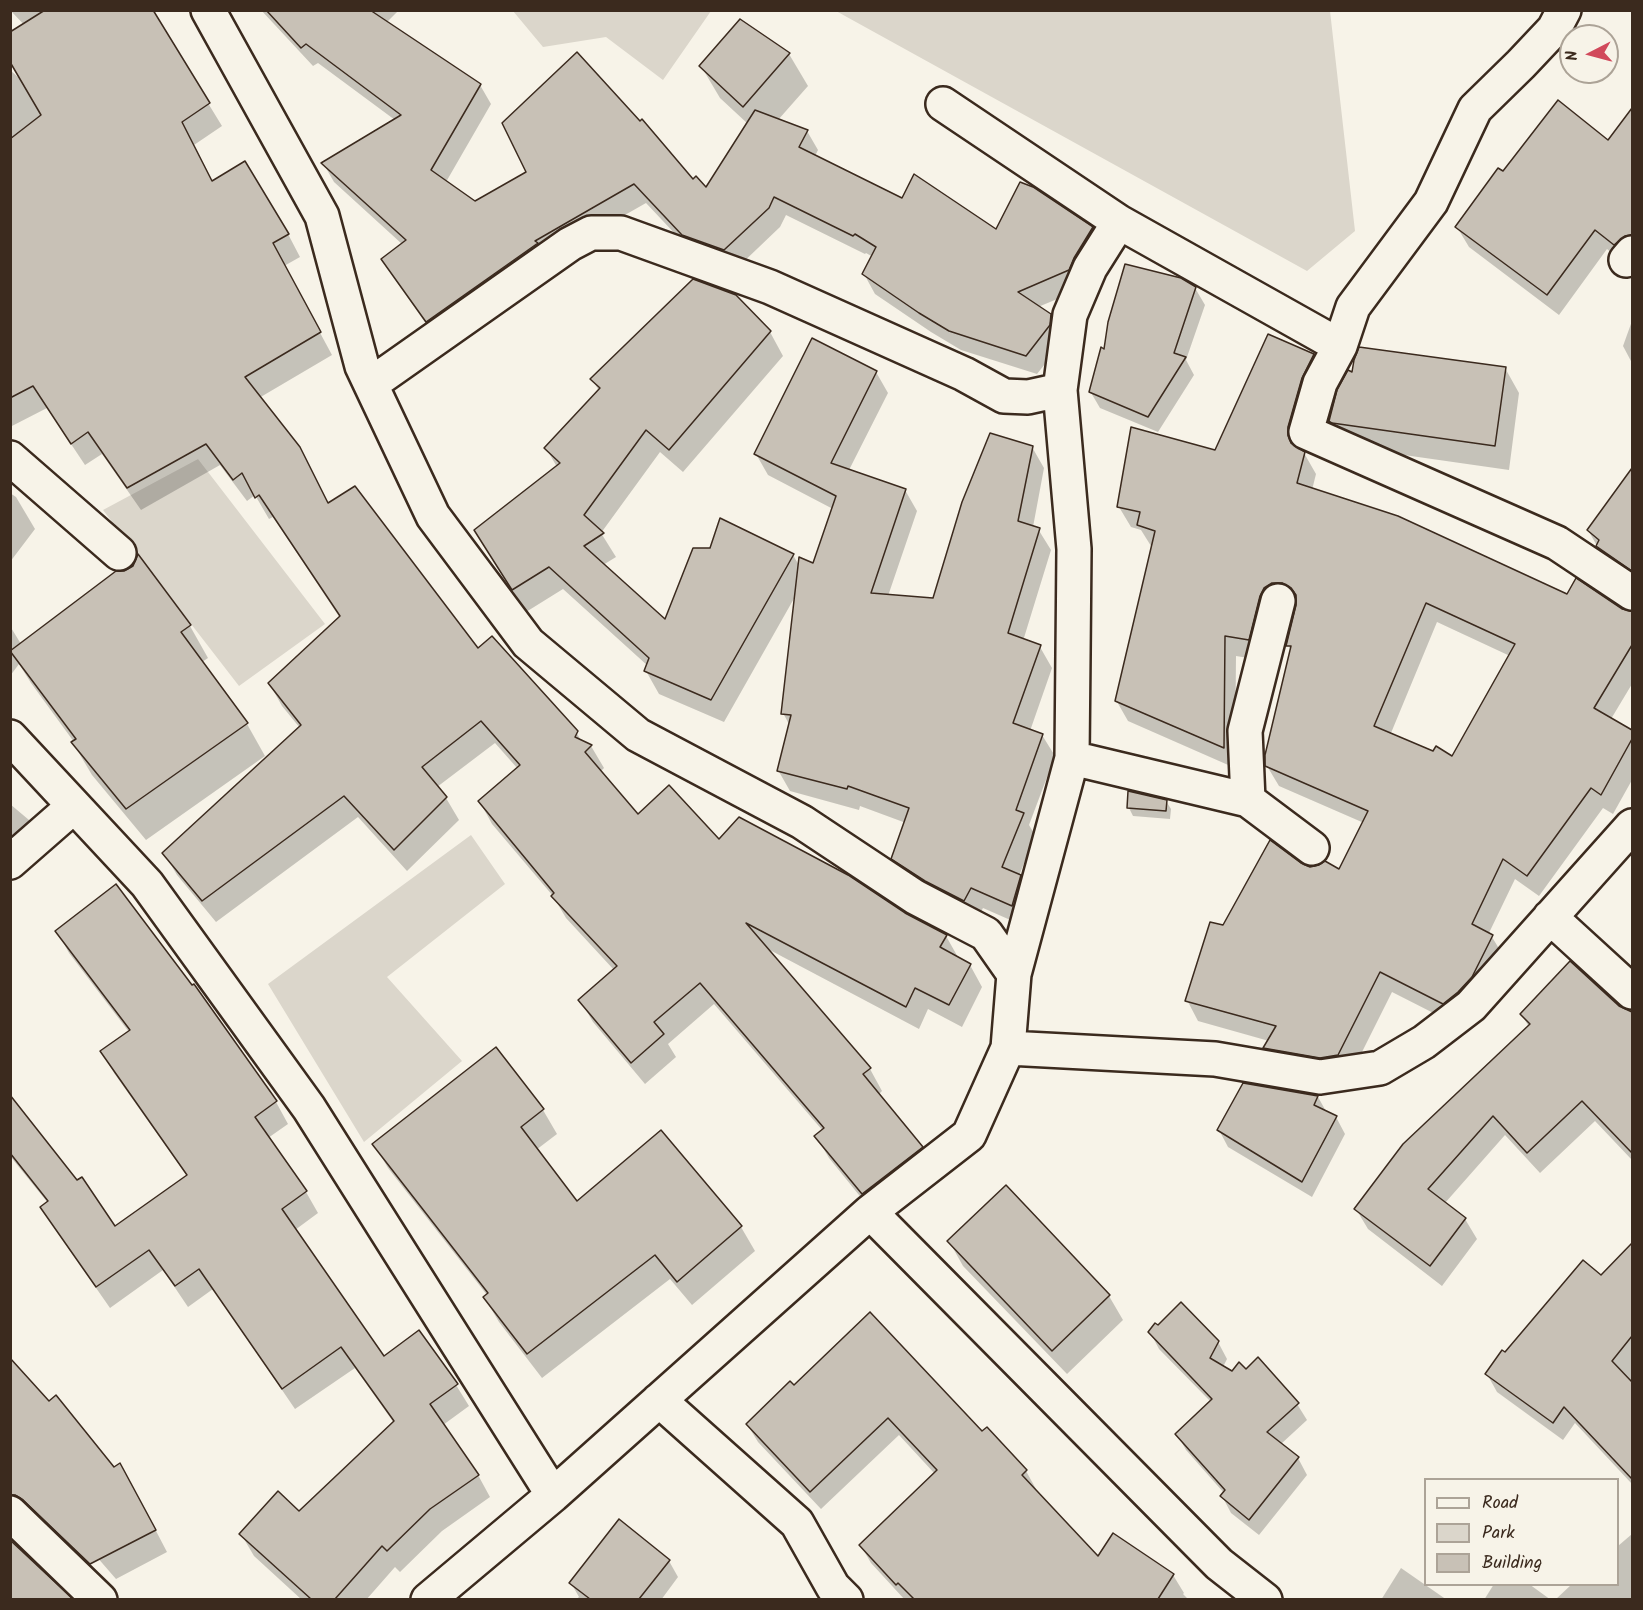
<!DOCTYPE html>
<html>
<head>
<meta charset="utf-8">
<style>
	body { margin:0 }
	#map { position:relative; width:1643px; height:1610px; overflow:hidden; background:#f7f3e8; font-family:Kalam,sans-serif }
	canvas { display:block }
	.frame { position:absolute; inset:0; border:12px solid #3b2a1e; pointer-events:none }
	.legend { position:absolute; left:1424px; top:1478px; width:195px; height:108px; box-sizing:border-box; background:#f7f3e8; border:2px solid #aca397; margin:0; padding:8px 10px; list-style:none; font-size:18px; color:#3b2a1e }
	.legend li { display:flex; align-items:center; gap:12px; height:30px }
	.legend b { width:30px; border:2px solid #aca397 }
	.north { position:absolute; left:1559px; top:24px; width:60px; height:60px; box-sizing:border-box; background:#f7f3e8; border:2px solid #aca397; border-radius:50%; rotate:264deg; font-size:16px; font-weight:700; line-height:24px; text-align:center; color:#3b2a1e }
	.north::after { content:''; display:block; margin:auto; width:21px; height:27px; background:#d1495b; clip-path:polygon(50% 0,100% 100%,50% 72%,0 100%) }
</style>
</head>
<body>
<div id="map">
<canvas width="1643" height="1610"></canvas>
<div class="frame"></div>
<ul class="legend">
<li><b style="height:8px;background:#f7f3e8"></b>Road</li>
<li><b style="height:16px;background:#dbd6cb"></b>Park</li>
<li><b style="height:16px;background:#c8c1b6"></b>Building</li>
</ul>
<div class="north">N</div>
</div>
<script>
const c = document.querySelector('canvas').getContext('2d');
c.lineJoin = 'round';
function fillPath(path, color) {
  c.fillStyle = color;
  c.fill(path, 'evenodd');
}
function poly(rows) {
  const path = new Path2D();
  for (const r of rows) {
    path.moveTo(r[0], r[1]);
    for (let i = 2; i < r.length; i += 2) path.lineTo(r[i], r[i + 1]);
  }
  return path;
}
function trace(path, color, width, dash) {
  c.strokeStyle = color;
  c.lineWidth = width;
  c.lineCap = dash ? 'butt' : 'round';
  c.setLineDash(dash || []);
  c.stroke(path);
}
const green = poly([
	[513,11,711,11,663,80,606,37,543,47],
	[836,11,1330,11,1355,231,1307,271],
	[198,459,325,624,239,686,103,510],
	[471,835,505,884,387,977,462,1061,364,1142,268,984]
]);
const shadow = poly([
	[10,10,151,10,222,126,194,145,213,182,288,234,300,257,284,266,332,355,259,398,312,471,329,504,478,651,576,732,582,742,591,746,604,768,600,772,638,816,719,841,904,914,946,936,959,959,970,965,982,987,962,1027,928,1009,919,1029,766,948,870,1069,882,1091,878,1095,921,1148,934,1170,876,1216,829,1158,816,1136,823,1131,714,1004,668,1044,676,1057,645,1084,593,1022,580,1000,614,970,566,918,553,896,492,824,480,802,518,769,495,743,437,787,446,798,459,820,407,871,358,817,216,922,177,875,164,853,300,728,282,706,269,683,340,618,273,517,269,519,255,495,247,501,220,465,141,510,102,454,85,465,47,408,10,427,10,182,30,167,10,135,10,70,42,98,68,71],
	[261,10,399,10,386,23,480,85,491,104,446,182,475,202,528,172,693,182,707,189,748,124,720,98,701,66,740,21,789,54,808,86,778,120,807,131,818,150,815,156,903,200,997,231,1032,188,1092,228,1103,248,1079,290,1038,307,1050,315,1062,335,1060,345,1037,374,961,350,931,332,875,294,864,274,873,257,866,253,865,254,786,215,780,227,736,269,694,254,646,203,546,260,438,341,394,278,383,259,402,244,334,182,323,163,395,120,318,63,313,66],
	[1632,111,1632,260,1627,265,1607,249,1559,315,1469,247,1457,227,1503,173,1608,142],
	[1195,288,1205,305,1186,360,1194,375,1158,432,1100,408,1090,391,1105,352],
	[1632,321,1632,363,1623,346],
	[770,332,783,356,683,472,660,452,601,533,616,557,603,565,665,621,793,555,800,567,814,566,833,509,768,475,756,454,876,372,888,393,849,470,905,490,917,511,888,596,934,599,1032,447,1044,468,1033,527,1038,529,1051,550,1023,641,1040,647,1052,668,1030,731,1042,735,1055,756,1029,825,1035,835,1019,876,1032,898,1024,926,983,908,976,921,905,880,893,859,906,823,860,806,859,810,790,791,778,770,790,726,783,713,796,595,724,722,659,694,646,671,648,666,563,589,526,612,489,553,557,467,546,448,599,391,592,379],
	[1313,356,1325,376,1313,399,1299,449,1304,453,1316,474,1312,490,1568,595,1632,613,1632,684,1611,719,1632,731,1632,780,1613,814,1603,808,1539,896,1515,879,1488,935,1492,937,1504,957,1455,1024,1392,992,1350,1076,1276,1069,1265,1048,1269,1041,1198,1021,1187,1000,1224,926,1301,865,1310,868,1339,871,1364,823,1279,786,1267,766,1292,652,1288,645,1298,605,1295,603,1284,603,1260,660,1236,656,1235,768,1128,721,1116,700,1153,546,1151,546,1141,530,1131,527,1119,507,1216,451],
	[1437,622,1510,656,1452,758,1434,753,1391,733],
	[1505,368,1519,393,1509,470,1348,447,1344,446,1330,421,1353,374],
	[1632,470,1632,582,1609,567,1588,530],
	[10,493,16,497,35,529,10,562],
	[125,572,190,626,208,658,202,662,247,724,265,756,146,840,92,775,73,743,74,742,31,683,19,664,10,676,10,626,21,644],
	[1166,801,1171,809,1170,819,1133,816,1129,808],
	[10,804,29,820,43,844,10,869],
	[57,931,192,987,194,986,276,1102,288,1124,268,1138,306,1192,318,1213,295,1230,383,1358,456,1385,469,1406,443,1425,478,1475,490,1497,442,1531,400,1572,395,1567,366,1600,302,1600,254,1556,241,1534,299,1513,394,1423,355,1368,295,1409,213,1289,188,1307,163,1270,110,1308,55,1229,42,1207,48,1203,10,1156,10,1125,115,1228,187,1176,114,1073,102,1052,129,1032,69,953],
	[1619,1007,1632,1014,1632,1160,1595,1121,1540,1173,1505,1135,1445,1203,1465,1219,1477,1239,1442,1286,1368,1229,1356,1209,1529,1027,1522,1015],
	[495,1049,543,1110,557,1134,536,1150,576,1203,741,1227,755,1251,692,1305,670,1279,542,1378,499,1322,484,1297,487,1295,388,1168,374,1144],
	[1318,1097,1327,1113,1336,1117,1345,1134,1312,1197,1228,1147,1219,1130],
	[1006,1187,1109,1296,1123,1320,1067,1374,963,1266,949,1241],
	[1632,1245,1632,1484,1575,1423,1563,1440,1497,1392,1487,1374,1506,1354,1601,1278],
	[1150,1332,1218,1342,1227,1359,1223,1367,1233,1373,1246,1371,1297,1404,1307,1420,1281,1444,1298,1458,1307,1475,1259,1535,1231,1513,1222,1496,1224,1493,1186,1450,1177,1434,1211,1402,1159,1349],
	[794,1388,982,1433,1026,1471,1036,1489,1034,1491,1098,1559,1113,1535,1173,1575,1184,1593,1183,1594,1189,1600,1060,1600,1053,1595,1049,1600,905,1600,871,1563,861,1546,935,1474,899,1435,821,1509,758,1442,747,1424],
	[49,1403,133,1487,167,1552,116,1579,10,1457],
	[1632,1534,1632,1600,1555,1600,1572,1584,1618,1584,1618,1546],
	[10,1541,71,1600,10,1600],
	[669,1561,678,1577,661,1600,575,1600,579,1597,571,1583],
	[1401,1568,1447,1600,1381,1600],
	[1494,1584,1529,1584,1551,1600,1484,1600]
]);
const building = poly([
	[45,10,153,10,210,103,182,122,212,181,245,161,289,234,273,243,321,332,245,377,300,447,328,503,355,486,478,648,492,636,578,731,575,737,592,745,585,752,638,814,669,785,719,839,739,817,848,875,905,913,947,935,940,947,971,964,949,1005,915,988,906,1007,746,923,871,1068,863,1074,923,1147,862,1194,814,1136,824,1128,700,983,654,1022,664,1034,631,1063,578,1000,617,966,551,896,554,893,478,801,520,765,481,721,422,767,447,797,394,850,344,796,202,901,162,853,301,725,268,683,340,616,259,495,255,498,242,473,233,480,206,444,127,488,88,432,71,444,33,386,10,398,10,139,41,115,10,62,10,32,45,10],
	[266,10,370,10,481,84,431,170,475,201,526,172,502,123,577,52,640,121,642,119,693,179,696,176,706,187,755,110,808,130,799,147,902,198,914,174,996,229,1020,182,1033,187,1093,227,1074,258,1069,270,1018,292,1051,314,1050,325,1026,356,949,331,919,313,862,274,876,247,855,234,853,236,774,197,769,208,724,250,682,235,634,184,535,241,538,243,426,322,381,259,406,240,321,163,401,115,306,44,301,48,266,10],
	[740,19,790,53,743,107,699,66,740,19],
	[1558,100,1608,140,1632,108,1632,235,1625,236,1614,245,1595,230,1547,295,1455,227,1498,168,1503,171,1558,100],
	[1125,264,1181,278,1196,287,1174,353,1186,357,1148,417,1089,392,1101,347,1104,349,1108,322,1125,264],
	[693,279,736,295,771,331,669,450,646,430,584,515,604,533,584,546,665,619,693,548,710,548,720,518,794,554,711,700,644,671,649,658,549,567,512,590,474,530,560,463,544,448,600,388,590,379,693,279],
	[1268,334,1314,354,1302,378,1288,427,1288,435,1291,443,1305,452,1297,483,1398,516,1567,594,1576,578,1622,609,1632,611,1632,645,1594,708,1632,730,1632,739,1601,795,1591,788,1527,876,1503,859,1472,924,1493,935,1472,977,1458,992,1443,1004,1380,972,1338,1055,1320,1058,1263,1048,1276,1026,1185,1001,1210,922,1223,925,1270,840,1301,863,1310,867,1319,865,1325,861,1339,869,1368,811,1265,766,1265,755,1291,646,1286,646,1296,605,1296,595,1291,588,1282,583,1272,583,1264,588,1260,596,1249,640,1225,636,1224,748,1115,701,1155,531,1137,525,1140,512,1117,507,1131,427,1215,450,1268,334],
	[1426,603,1515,644,1452,756,1436,746,1433,751,1374,726,1426,603],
	[812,338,877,371,831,463,906,489,871,593,933,598,962,502,990,433,1033,446,1018,521,1040,528,1008,633,1041,645,1013,723,1043,734,1016,810,1024,813,1002,867,1021,875,1012,906,971,888,964,901,925,881,891,859,909,808,848,786,847,789,777,771,791,715,781,714,799,557,813,563,836,496,754,454,812,338],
	[1359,347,1506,367,1495,446,1332,423,1329,421,1337,390,1348,370,1352,372,1354,360,1359,347],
	[1632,468,1632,571,1596,546,1599,540,1587,530,1632,468],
	[138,554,191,625,181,632,248,723,126,809,71,742,76,739,10,651,116,571,124,571,133,566,138,554],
	[1128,791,1167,800,1166,811,1127,808,1128,791],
	[116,884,192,985,194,984,277,1101,255,1117,307,1191,282,1209,384,1356,419,1330,458,1384,430,1404,479,1475,430,1509,387,1551,382,1546,335,1599,311,1599,239,1534,278,1491,299,1511,394,1421,341,1347,282,1389,199,1269,175,1286,149,1250,96,1287,40,1207,48,1201,10,1153,10,1095,77,1180,82,1177,115,1226,187,1175,100,1051,130,1030,55,931,116,884],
	[1570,961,1619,1006,1632,1012,1632,1153,1582,1101,1527,1153,1493,1116,1428,1189,1466,1218,1430,1266,1354,1209,1403,1144,1530,1024,1520,1014,1570,961],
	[496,1047,544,1109,521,1127,577,1201,661,1130,742,1226,677,1282,655,1255,527,1354,483,1297,488,1293,372,1144,496,1047],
	[1243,1083,1318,1096,1314,1105,1337,1116,1302,1182,1217,1130,1243,1083],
	[1006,1185,1110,1295,1052,1351,947,1241,1006,1185],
	[1632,1243,1632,1336,1612,1361,1632,1382,1632,1479,1564,1407,1553,1423,1485,1374,1502,1350,1505,1352,1583,1260,1601,1275,1632,1243],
	[1181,1302,1219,1341,1210,1358,1232,1371,1239,1362,1246,1369,1258,1357,1299,1403,1267,1432,1299,1457,1249,1520,1220,1496,1225,1490,1175,1434,1212,1399,1148,1332,1155,1323,1158,1325,1181,1302],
	[870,1312,982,1431,987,1427,1027,1470,1022,1475,1098,1556,1113,1533,1174,1574,1158,1599,914,1599,898,1583,896,1585,859,1545,937,1470,888,1418,810,1492,746,1424,790,1381,794,1385,870,1312],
	[10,1358,49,1401,56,1395,114,1467,120,1463,156,1530,90,1564,23,1500,15,1495,10,1495,10,1358],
	[619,1519,670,1560,639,1599,590,1599,569,1583,619,1519],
	[10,1540,73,1599,10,1599,10,1540]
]);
const minor = poly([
	[208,10,322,216,362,366,433,516,528,643,638,735,802,822,915,897,986,934,1014,974,1008,1048],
	[1564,10,1554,29,1521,64,1475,109,1431,202,1353,307,1340,346,1320,383,1306,432,1557,543,1632,593],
	[943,104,1119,222,1340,346],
	[1626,260,1632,253],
	[371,384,570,244,591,233,621,233,770,287,964,374,1004,396,1028,397,1060,390],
	[10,458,119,553],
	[1278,601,1245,731,1248,800,1312,848],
	[10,737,147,884,309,1108,553,1495],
	[1072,758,1248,800],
	[10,862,74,806],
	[1550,917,1632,992],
	[1014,974,1072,758,1074,549,1060,390,1070,315,1090,268,1119,222],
	[870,1212,1219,1564,1265,1600],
	[659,1400,797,1523,833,1587,846,1600],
	[10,1513,100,1600],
	[428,1600,553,1495,870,1212,969,1135,1008,1048,1215,1059,1320,1077,1380,1068,1424,1042,1471,1006,1632,826]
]);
fillPath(green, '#dbd6cb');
fillPath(shadow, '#0003');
fillPath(building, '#c8c1b6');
trace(building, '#3b2a1e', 1.5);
trace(minor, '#3b2a1e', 38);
trace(minor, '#f7f3e8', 33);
</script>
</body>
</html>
